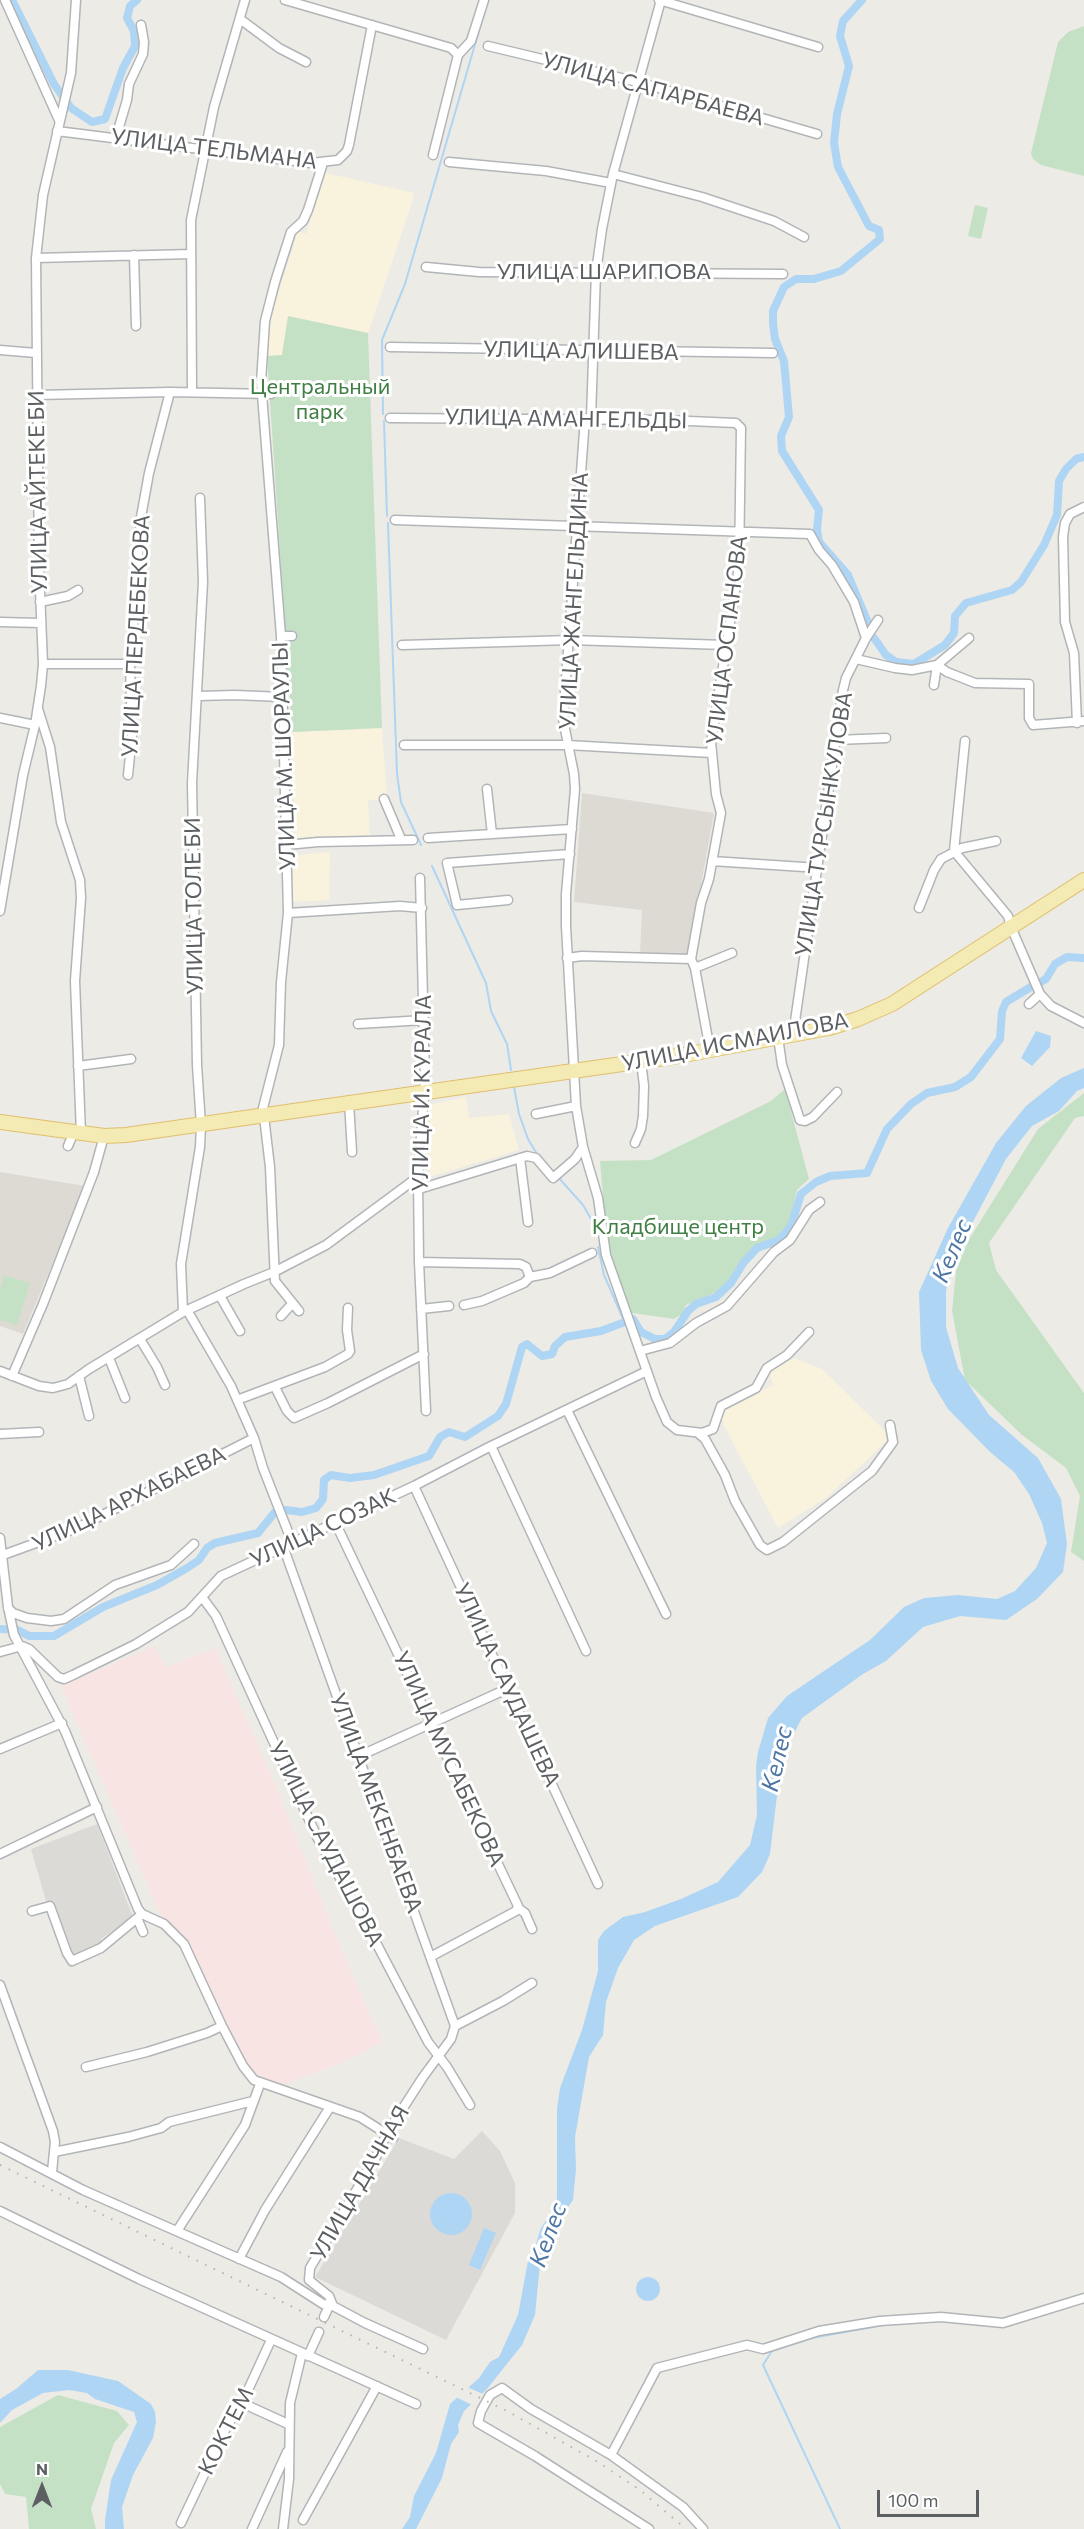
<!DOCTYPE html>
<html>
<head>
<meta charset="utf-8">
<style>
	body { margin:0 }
	#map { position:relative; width:1084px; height:2529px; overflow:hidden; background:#edebe5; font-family:Commissioner,sans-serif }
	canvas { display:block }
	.north { position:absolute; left:12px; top:2457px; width:60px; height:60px; -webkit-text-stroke:4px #fff; paint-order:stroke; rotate:0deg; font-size:16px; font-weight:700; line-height:24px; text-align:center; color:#5d6063 }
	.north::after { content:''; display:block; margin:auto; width:21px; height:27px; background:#5d6063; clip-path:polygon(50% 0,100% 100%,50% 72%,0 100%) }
	.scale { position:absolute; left:877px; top:2490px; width:102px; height:27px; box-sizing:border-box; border:3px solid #5d6063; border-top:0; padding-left:8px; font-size:18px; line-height:21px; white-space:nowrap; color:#5d6063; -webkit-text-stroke:4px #fff; paint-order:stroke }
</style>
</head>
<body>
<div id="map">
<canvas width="1084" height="2529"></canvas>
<div class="north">N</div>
<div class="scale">100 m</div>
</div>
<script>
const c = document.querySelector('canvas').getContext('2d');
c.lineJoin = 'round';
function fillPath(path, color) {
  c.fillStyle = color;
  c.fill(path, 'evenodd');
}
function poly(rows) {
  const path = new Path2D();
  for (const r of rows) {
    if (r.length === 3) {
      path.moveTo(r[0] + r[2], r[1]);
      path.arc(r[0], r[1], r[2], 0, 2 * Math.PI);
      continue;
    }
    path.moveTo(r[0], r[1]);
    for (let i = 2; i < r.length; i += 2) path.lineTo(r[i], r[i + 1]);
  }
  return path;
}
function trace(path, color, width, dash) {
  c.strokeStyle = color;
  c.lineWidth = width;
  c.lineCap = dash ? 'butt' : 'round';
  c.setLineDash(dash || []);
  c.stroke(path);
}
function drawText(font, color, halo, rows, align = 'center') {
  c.font = font + ' Commissioner,sans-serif';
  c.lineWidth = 6;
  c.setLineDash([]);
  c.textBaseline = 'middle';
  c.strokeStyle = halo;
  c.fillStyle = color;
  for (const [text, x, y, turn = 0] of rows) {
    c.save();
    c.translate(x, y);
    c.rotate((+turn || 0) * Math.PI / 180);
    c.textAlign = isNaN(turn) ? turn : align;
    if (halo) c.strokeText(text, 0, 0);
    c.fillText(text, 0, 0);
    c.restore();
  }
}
const commercial = poly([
	[326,173,414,193,410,209,368,333,288,316,282,355,267,356,271,316,298,231,306,234],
	[382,728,387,800,368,800,370,836,295,843,292,732],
	[330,852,329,900,292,902,291,856],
	[466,1097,469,1118,509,1114,519,1150,429,1177,429,1105],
	[794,1358,822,1369,884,1430,887,1441,826,1498,778,1528,723,1424,721,1409,774,1385,768,1373]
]);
const industrial = poly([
	[97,1824,133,1917,101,1939,100,1945,76,1956,72,1952,54,1901,46,1901,31,1849],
	[482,2131,500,2151,515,2183,515,2213,446,2340,315,2277,399,2138,454,2159]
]);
const education = poly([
	[582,793,714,813,688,956,640,955,642,910,574,902],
	[0,1172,85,1186,23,1334,0,1326]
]);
const medical = poly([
	[155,1646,166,1667,215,1648,275,1784,339,1944,382,2042,351,2059,277,2087,247,2067,187,1943,175,1927,161,1916,61,1686]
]);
const green = poly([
	[1084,26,1084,176,1041,165,1033,159,1031,153,1058,42,1068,32],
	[975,205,988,208,981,239,968,236],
	[288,316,368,333,382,728,292,732,267,356,282,355],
	[785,1089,809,1179,797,1190,789,1225,778,1239,754,1248,721,1290,686,1305,682,1314,674,1319,632,1313,611,1258,607,1243,600,1161,651,1160,771,1101],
	[1084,1093,1084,1116,1075,1118,989,1243,996,1270,1084,1393,1084,1561,1071,1552,1080,1496,1066,1468,1022,1435,965,1380,952,1311,956,1271,968,1241,1038,1129],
	[4,1275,30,1283,17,1325,0,1320,0,1290],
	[58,2395,117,2411,129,2425,114,2443,91,2509,96,2529,29,2529,26,2497,5,2494,0,2484,0,2427]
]);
const water = poly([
	[1036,1031,1051,1036,1050,1047,1032,1066,1021,1058],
	[1084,1068,1084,1088,1077,1091,1059,1111,1032,1126,1006,1159,955,1256,946,1291,946,1327,958,1368,989,1415,1038,1458,1061,1499,1067,1544,1063,1572,1037,1599,1006,1620,960,1616,923,1627,886,1661,863,1674,802,1718,787,1747,779,1779,770,1854,762,1872,738,1897,655,1926,634,1940,618,1968,606,2002,603,2035,589,2057,575,2137,576,2169,573,2200,559,2220,540,2264,535,2315,522,2345,487,2389,464,2411,458,2425,459,2432,451,2444,442,2478,416,2529,402,2529,410,2517,414,2496,436,2453,450,2404,479,2378,490,2362,499,2357,518,2315,528,2261,536,2244,541,2228,552,2212,557,2198,557,2109,560,2088,582,2030,598,1971,598,1940,604,1931,623,1917,645,1912,681,1899,718,1882,750,1845,757,1815,756,1766,758,1752,768,1718,787,1696,870,1640,904,1607,924,1598,958,1595,997,1599,1015,1591,1036,1568,1047,1543,1042,1523,1029,1494,1014,1472,990,1452,948,1409,931,1381,921,1350,919,1292,948,1228,996,1143,1026,1106,1061,1078],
	[451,2214,21],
	[484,2228,496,2233,480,2270,469,2265],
	[648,2289,12],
	[38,2370,68,2370,118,2381,151,2404,155,2412,156,2422,153,2438,133,2475,122,2507,124,2529,105,2529,105,2520,111,2480,137,2422,134,2412,95,2399,87,2393,69,2390,43,2393,12,2410,0,2423,0,2399,16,2389]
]);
const pier = poly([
	[465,2386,485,2395,474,2406,454,2396]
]);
const stream = poly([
	[383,414,382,340,405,284,488,0],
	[384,421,387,516],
	[388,523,397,774,401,802,421,845],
	[432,866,486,983,491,1011,507,1044,511,1070],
	[514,1087,519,1114,528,1139,537,1154],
	[549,1167,583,1205,595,1226],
	[598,1247,604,1275,624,1321],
	[840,2529,763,2365,772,2351,812,2338,889,2324]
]);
const canal = poly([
	[12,0,54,84,71,108,92,122,105,119,123,68,135,46,134,31,127,18,130,6,137,0],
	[862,0,843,21,840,36,849,66,837,114,834,143,838,167,869,226,879,230,880,239,841,271,814,279,796,279,784,287,773,311,773,323,775,339,784,361,789,417,781,436,782,451,819,510,817,529,819,542,848,575,869,625],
	[874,638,886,655,896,662,914,664,945,645,954,633,955,616,966,603,1012,590,1021,582,1044,545,1057,515,1059,481,1066,469,1076,459,1084,457],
	[1039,983,1046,979,1055,964,1067,957,1084,958],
	[0,1629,18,1630,29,1636,54,1636,103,1607,157,1585,187,1568,199,1560,207,1548,215,1543,258,1533,275,1512,286,1510,302,1512,316,1508,323,1499,324,1480,331,1475,350,1478,374,1475,429,1456,440,1437,449,1432,465,1437,498,1416,506,1404,522,1347,527,1344,542,1356,552,1354,555,1346,565,1337,601,1331,633,1319,641,1332,655,1339,665,1339,674,1332,688,1311,696,1304,716,1297,731,1283,744,1262,757,1248,779,1240,791,1226,801,1194,816,1182,830,1176,867,1173,887,1129,911,1104,927,1093,955,1087,971,1077,1000,1039,1002,1011,1006,1002,1034,985]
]);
const street = poly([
	[5,0,59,120],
	[285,0,451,48,458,55],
	[659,0,818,47],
	[240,19,279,48,306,62],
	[488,46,638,82,817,134],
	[458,55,471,41,484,0],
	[57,131,311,163,338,160,347,151,349,145,372,25],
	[116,137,127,100,129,84,143,54,144,42,141,25],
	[433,155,458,55],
	[449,162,546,171,611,183],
	[613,174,702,197,774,221,804,237],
	[134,255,136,326],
	[36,258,191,254],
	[426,267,479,272,783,274],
	[390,347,773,353],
	[0,350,36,353],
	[192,392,191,220,214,107,245,0],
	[37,395,170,392,271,394],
	[390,418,665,420,736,423,741,428,739,566,711,742,716,794,721,813,709,879,701,903,691,959,695,968,710,1050],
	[585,418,563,719,574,774,575,789,566,894,566,926,576,1106,583,1147,598,1198,606,1255,656,1397,667,1422,677,1430,702,1433,713,1429,721,1406,756,1388,767,1368,787,1355,809,1332],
	[591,418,596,272,602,229,613,174,661,0],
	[395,520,810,534,819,550,832,565,854,602,866,638],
	[40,602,68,596,78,590],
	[0,622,41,623],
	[281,636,292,636],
	[402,645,571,640,725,645],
	[856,659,895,668,912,670,937,665,969,638],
	[43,664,130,664],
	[937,665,947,672,975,683,1029,684,1029,718,1033,725,1084,721],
	[934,685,937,665],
	[198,696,235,695,282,697],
	[38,709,50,747,61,822,80,880,81,898,75,981,81,1134],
	[0,718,35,725],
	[1077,723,1074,653,1065,622,1063,537,1065,523,1070,514,1084,507],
	[836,740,886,738],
	[965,741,954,851,1008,916,1011,927,1040,994,1051,1006,1084,1023],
	[404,745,567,745,712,753],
	[128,775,132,735,130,664,141,517,149,473,170,392],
	[487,789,492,834],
	[384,799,401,839],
	[428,838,572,829],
	[286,845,318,842,413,840],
	[712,861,819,868],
	[420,878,425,1082,418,1177,419,1262,426,1411],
	[508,900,457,905,447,863,570,854],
	[919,908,934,870,941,859,962,848,996,841],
	[0,911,23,775,35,725,41,686,43,664,39,566,36,258,43,195,71,73,76,0],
	[288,913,400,906,422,908],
	[567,958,582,956,691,959],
	[695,968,732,953],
	[1029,1004,1040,994],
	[358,1024,424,1020],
	[793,1035,843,690,846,678,866,638,878,620],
	[778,1037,782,1065,800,1120,805,1121,813,1117,837,1092],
	[78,1066,131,1059],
	[349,1102,352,1152],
	[536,1114,576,1106],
	[635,1143,641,1129,643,1116,644,1086,641,1061],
	[68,1146,74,1132],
	[520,1158,528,1222],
	[419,1189,527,1156,536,1158,553,1178,575,1159,583,1147],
	[419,1262,520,1264,526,1267,530,1277],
	[530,1277,550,1273,592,1253],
	[220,1296,240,1331],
	[464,1305,482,1301,524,1283,530,1277],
	[421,1309,449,1306],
	[187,1310,231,1386,254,1438,263,1468,292,1542],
	[299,1311,275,1281,270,1167,263,1108,279,1045,281,982,288,913,281,636,261,382,265,321,275,282,291,232,303,221,308,210,323,163],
	[183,1312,181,1264,200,1147,201,1125,197,1065,192,783,203,582,200,498],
	[281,1316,292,1304],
	[140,1339,157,1367,165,1385],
	[640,1351,670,1343,696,1323,727,1306,774,1252,790,1240,809,1210,820,1202],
	[109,1358,125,1398],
	[0,1371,39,1386,53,1388,68,1384,89,1369,183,1312,244,1284,274,1272,326,1245,418,1177],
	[12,1376,43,1304,94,1172,104,1136],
	[79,1376,89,1416],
	[275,1387,287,1411,294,1418,328,1403,424,1354],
	[237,1400,325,1367,348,1354,350,1351,347,1330,348,1308],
	[567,1410,666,1614],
	[698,1433,705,1439,725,1475,735,1501,760,1545,767,1550,783,1542,872,1471,893,1442,890,1425],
	[0,1434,39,1432],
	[491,1446,586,1651],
	[414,1486,598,1884],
	[335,1522,518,1906,516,1911,432,1956],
	[0,1538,8,1607,14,1635,65,1731,138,1909,142,1914,164,1924,184,1944,222,2026,243,2066,254,2080,360,2117,393,2138],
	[283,1546,455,2026,451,2039,423,2077,387,2133,375,2159,310,2268,309,2280,329,2296,333,2306],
	[3,1555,77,1528,254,1438],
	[202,1597,216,1616,317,1837,371,1933,428,2042,447,2067,470,2105],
	[8,1608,13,1613,27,1618,51,1621,64,1619,115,1585,171,1565,194,1544],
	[0,1652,22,1646,29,1649,58,1677,64,1679,73,1675,136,1644,188,1612,221,1576,414,1486,491,1446,647,1371],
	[0,1749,62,1723],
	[357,1757,509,1688],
	[0,1854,97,1807],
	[518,1908,525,1913,532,1929],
	[32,1911,50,1906,67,1953,72,1961,101,1948,142,1914],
	[138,1920,143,1932],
	[0,1985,53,2131,55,2142,52,2172],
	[455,2026,503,2001,532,1983],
	[86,2067,147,2052,207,2033,222,2026],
	[0,2147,83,2190,281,2277,323,2304,333,2306,365,2323,423,2349],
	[54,2152,128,2137,161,2128,169,2122,253,2101],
	[0,2211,139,2279,416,2404],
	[177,2231,245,2125,260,2084],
	[239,2259,265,2210,330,2107],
	[324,2317,329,2306],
	[308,2356,319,2332],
	[242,2403,288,2424],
	[611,2455,657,2368,747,2345,763,2349,819,2331,880,2321,941,2317,1003,2323,1084,2298],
	[303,2520,377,2386],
	[181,2523,228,2424,242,2403,271,2340],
	[252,2529,287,2452],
	[283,2529,289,2479,290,2403,302,2353],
	[649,2529,535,2456,478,2423,481,2411,490,2395,502,2388,531,2409,611,2455,683,2507,703,2529]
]);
const primary = poly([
	[0,1122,104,1136,126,1135,678,1056,829,1028,858,1019,892,1004,1084,880]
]);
const rail = poly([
	[0,2165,507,2411,598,2462,640,2490,686,2529]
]);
const streetNames = [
	["УЛИЦА САПАРБАЕВА",653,89,15],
	["УЛИЦА ТЕЛЬМАНА",214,149,7],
	["УЛИЦА ШАРИПОВА",604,272],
	["УЛИЦА АЛИШЕВА",581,351,1],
	["УЛИЦА АМАНГЕЛЬДЫ",566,419,1],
	["УЛИЦА АЙТЕКЕ БИ",38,492,-91],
	["УЛИЦА ЖАНГЕЛЬДИНА",574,601,-87],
	["УЛИЦА ПЕРДЕБЕКОВА",136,636,-87],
	["УЛИЦА ОСПАНОВА",727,640,-83],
	["УЛИЦА М. ШОРАУЛЫ",284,756,-92],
	["УЛИЦА ТУРСЫНКУЛОВА",824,824,-81],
	["УЛИЦА ТОЛЕ БИ",194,906,-91],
	["УЛИЦА ИСМАИЛОВА",735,1042,-11],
	["УЛИЦА И. КУРАЛА",422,1093,-89],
	["УЛИЦА АРХАБАЕВА",129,1499,-26],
	["УЛИЦА СОЗАК",323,1528,-25],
	["УЛИЦА САУДАШЕВА",507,1685,65],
	["УЛИЦА МУСАБЕКОВА",449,1759,65],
	["УЛИЦА МЕКЕНБАЕВА",376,1803,70],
	["УЛИЦА САУДАШОВА",326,1844,63],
	["УЛИЦА ДАЧНАЯ",360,2183,-60],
	["КОКТЕМ",226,2431,-63]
];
const parkNames = [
	["Центральный",320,387],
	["парк",320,412],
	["Кладбище центр",678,1227]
];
const waterNames = [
	["Келес",952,1251,-67],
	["Келес",777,1759,-77],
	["Келес",548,2235,-70]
];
fillPath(commercial, '#f9f3de');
fillPath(industrial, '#dcdad7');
fillPath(education, '#dddad4');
fillPath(medical, '#f8e5e3');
fillPath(green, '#c5e1c5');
fillPath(water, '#afd5f4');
fillPath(pier, '#edebe5');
trace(stream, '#afd5f4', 2);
trace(canal, '#afd5f4', 8);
trace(street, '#b2b5b8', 11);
trace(primary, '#dfbf6d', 16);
trace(street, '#fff', 8);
trace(primary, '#f4eab3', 14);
trace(rail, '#b3b4b4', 2, [1.5, 8]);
drawText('22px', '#5d6063', '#fff', streetNames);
drawText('22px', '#407f44', '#fff', parkNames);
drawText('italic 24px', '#4e77a4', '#fff', waterNames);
</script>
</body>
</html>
